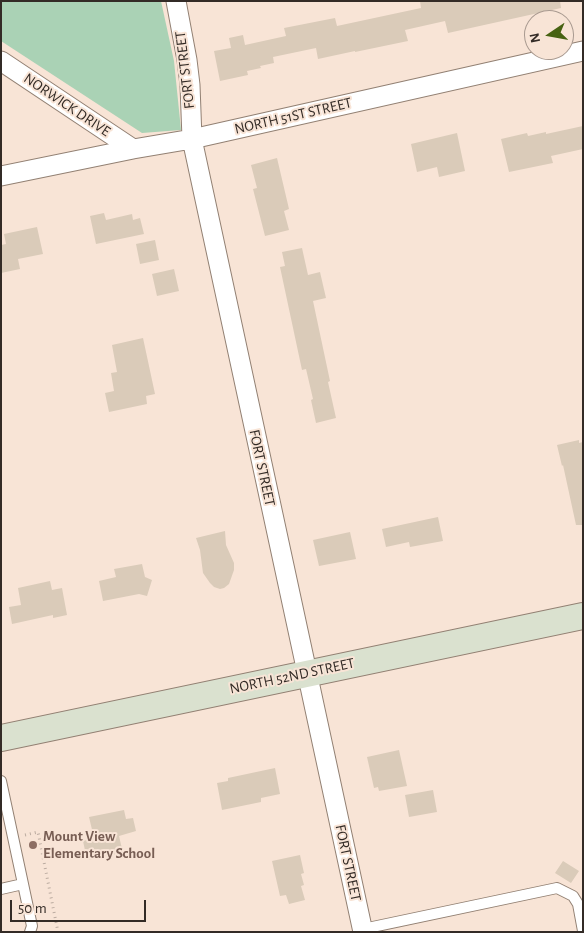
<!DOCTYPE html>
<html>
<head>
<meta charset="utf-8">
<style>
	body { margin:0 }
	#map { position:relative; width:584px; height:933px; overflow:hidden; background:#f8e4d6; font-family:"Alegreya Sans",sans-serif }
	canvas { display:block }
	.frame { position:absolute; inset:0; border:2px solid #332b26; pointer-events:none }
	.north { position:absolute; left:524px; top:10px; width:50px; height:50px; box-sizing:border-box; background:#f8e4d6; border:1px solid #a99a90; border-radius:50%; rotate:258deg; font-size:14px; font-weight:700; line-height:20px; text-align:center; color:#332b26 }
	.north::after { content:''; display:block; margin:auto; width:18px; height:22px; background:#476212; clip-path:polygon(50% 0,100% 100%,50% 72%,0 100%) }
	.scale { position:absolute; left:10px; top:900px; width:136px; height:22px; box-sizing:border-box; border:2px solid #332b26; border-top:0; padding-left:6px; font-size:15px; line-height:18px; white-space:nowrap; color:#332b26; -webkit-text-stroke:4px #f8e4d6; paint-order:stroke }
</style>
</head>
<body>
<div id="map">
<canvas width="584" height="933"></canvas>
<div class="frame"></div>
<div class="north">N</div>
<div class="scale">50 m</div>
</div>
<script>
const c = document.querySelector('canvas').getContext('2d');
c.lineJoin = 'round';
function fillPath(path, color) {
  c.fillStyle = color;
  c.fill(path, 'evenodd');
}
function poly(rows) {
  const path = new Path2D();
  for (const r of rows) {
    path.moveTo(r[0], r[1]);
    for (let i = 2; i < r.length; i += 2) path.lineTo(r[i], r[i + 1]);
  }
  return path;
}
function trace(path, color, width, dash) {
  c.strokeStyle = color;
  c.lineWidth = width;
  c.lineCap = dash ? 'butt' : 'round';
  c.setLineDash(dash || []);
  c.stroke(path);
}
function drawText(font, color, halo, rows, align = 'center') {
  c.font = font + ' "Alegreya Sans",sans-serif';
  c.lineWidth = 4;
  c.setLineDash([]);
  c.textBaseline = 'middle';
  c.strokeStyle = halo;
  c.fillStyle = color;
  for (const [text, x, y, turn = 0] of rows) {
    c.save();
    c.translate(x, y);
    c.rotate((+turn || 0) * Math.PI / 180);
    c.textAlign = isNaN(turn) ? turn : align;
    if (halo) c.strokeText(text, 0, 0);
    c.fillText(text, 0, 0);
    c.restore();
  }
}
const green = poly([
	[1,1,161,1,174,61,181,130,142,133,1,41]
]);
const building = poly([
	[420,1,560,1,561,8,448,33,445,21,405,30,408,41,355,52,355,51,318,59,316,48,273,57,274,63,260,66,261,68,247,71,248,75,220,81,214,51,231,48,229,38,243,35,245,45,286,36,284,28,335,18,337,26,421,8],
	[583,126,583,149,551,156,553,163,509,172,501,139,527,133,528,136,546,132,546,134],
	[457,133,465,171,439,177,437,167,417,172,411,144],
	[277,158,289,209,284,211,289,230,265,236,253,189,257,188,251,165],
	[104,213,106,220,132,214,133,220,140,218,144,234,96,244,90,216],
	[37,227,43,254,18,259,20,269,1,273,1,245,6,244,4,234],
	[155,240,159,260,140,264,136,244],
	[302,248,308,275,320,272,326,298,313,301,330,381,328,382,336,418,316,423,311,400,313,399,306,369,302,370,280,267,285,266,282,252],
	[174,269,179,291,157,296,152,274],
	[143,338,155,394,146,396,147,404,109,412,105,393,114,391,111,373,117,372,112,345],
	[579,440,579,443,583,442,583,525,576,525,563,465,562,466,557,445],
	[438,517,443,541,410,547,409,542,386,547,382,529],
	[225,531,226,545,234,563,234,570,229,584,224,588,220,589,214,587,210,583,203,573,200,550,196,538],
	[350,532,356,559,319,566,313,540],
	[142,564,145,577,152,580,147,596,139,594,103,601,99,581,116,577,114,569],
	[50,581,52,590,62,588,67,615,53,618,53,615,12,624,9,607,21,605,18,588],
	[399,750,407,786,379,791,378,787,374,788,367,757],
	[275,768,280,794,261,798,261,802,222,810,217,783,228,781,228,778],
	[433,790,437,812,409,817,405,795],
	[124,810,126,819,133,818,136,831,119,836,123,853,87,860,83,841,94,838,89,817],
	[300,855,304,873,301,874,304,885,301,886,305,900,289,904,286,895,280,896,272,861],
	[563,861,579,871,571,883,555,873]
]);
const path = poly([
	[25,835,38,832,58,932]
]);
const service = poly([
	[1,781,32,926,30,932],
	[1,889,23,884],
	[363,929,557,888,573,896,578,904,583,931]
]);
const minor = poly([
	[176,1,187,60,190,85,192,139,363,932],
	[1,61,133,149],
	[1,176,133,149,192,139,583,51]
]);
const secondary = poly([
	[1,738,583,616]
]);
const markers = [
	[33,845,5,"#8d6e63"]
];
const streetNames = [
	["FORT STREET",185,70,-97],
	["NORWICK DRIVE",67,105,34],
	["NORTH 51ST STREET",293,116,-13],
	["FORT STREET",262,468,78],
	["NORTH 52ND STREET",292,676,-12],
	["FORT STREET",348,863,78]
];
const educationNames = [
	["Mount View",43,836],
	["Elementary School",43,853]
];
fillPath(green, '#aad2b5');
fillPath(building, '#dacbb9');
trace(service, '#928073', 12);
trace(minor, '#928073', 21);
trace(secondary, '#928073', 28);
trace(path, '#bcaca1', 3, [1, 4]);
trace(service, '#fff', 10);
trace(minor, '#fff', 19);
trace(secondary, '#dae1cf', 26);
for (const [x, y, r, color] of markers) {
  const dot = new Path2D();
  dot.arc(x, y, r, 0, 2 * Math.PI);
  c.fillStyle = color;
  c.fill(dot);
  trace(dot, '#f8e4d6', 2);
}
drawText('15px', '#332b26', '#f8e4d6', streetNames);
drawText('bold 15px', '#785e54', '#f8e4d6', educationNames, 'left');
</script>
</body>
</html>
